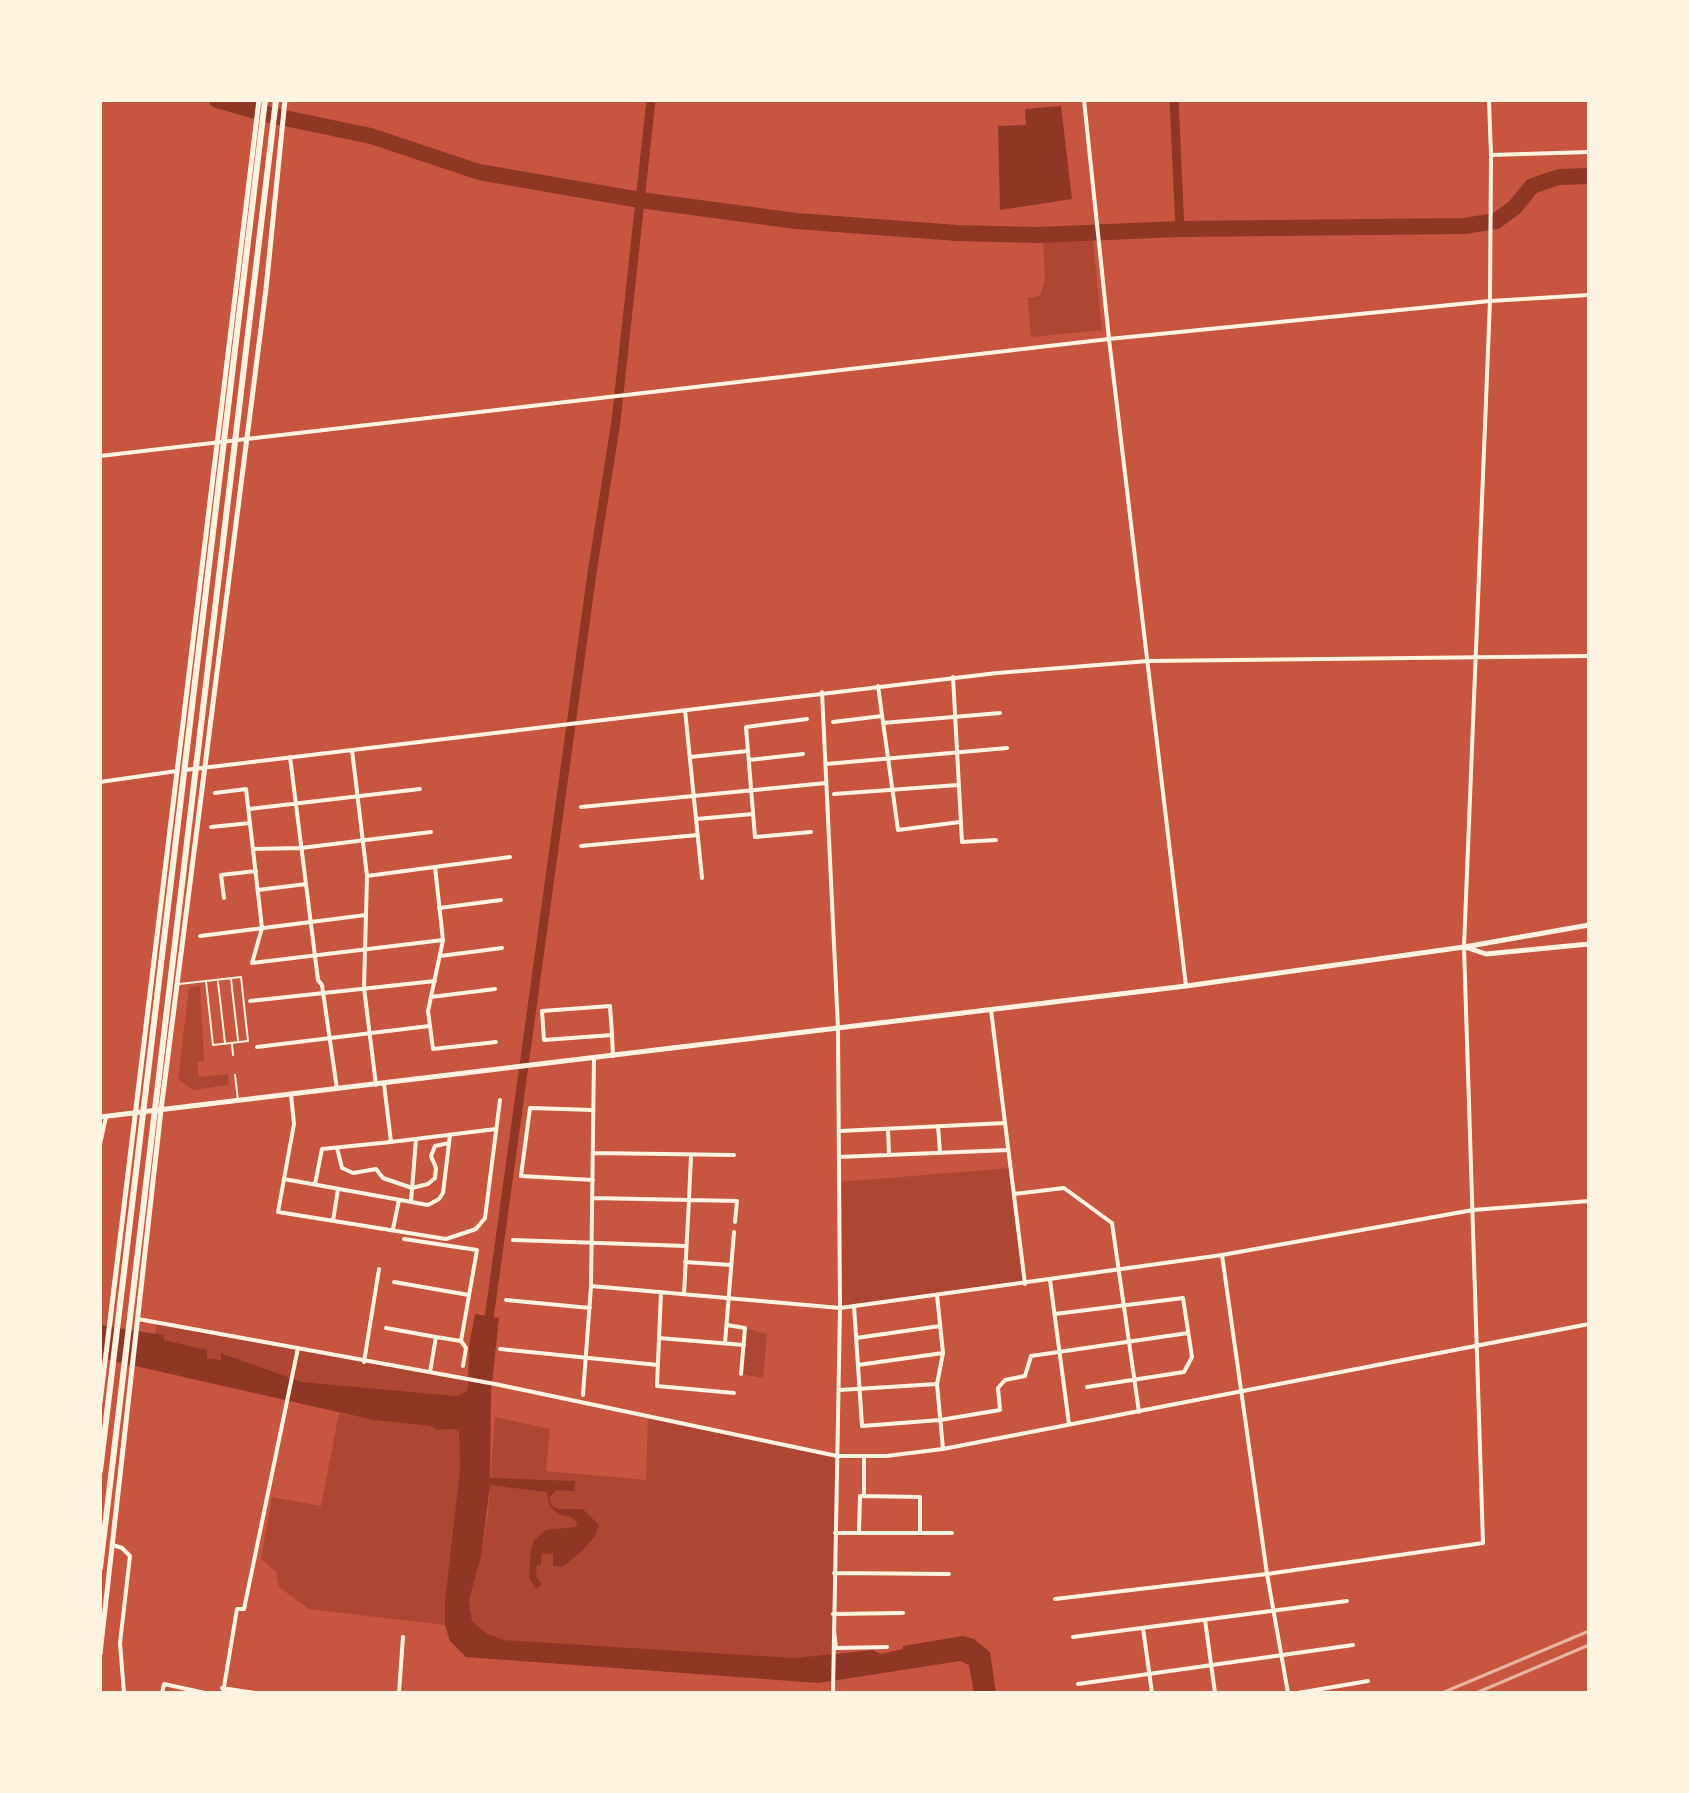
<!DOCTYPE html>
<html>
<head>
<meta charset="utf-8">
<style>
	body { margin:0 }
	#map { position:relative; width:1689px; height:1793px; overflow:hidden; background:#c8553d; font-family:"DejaVu Sans",sans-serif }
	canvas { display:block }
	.frame { position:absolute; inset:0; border:102px solid #fff3e0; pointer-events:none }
</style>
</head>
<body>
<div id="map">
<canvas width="1689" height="1793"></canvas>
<div class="frame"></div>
</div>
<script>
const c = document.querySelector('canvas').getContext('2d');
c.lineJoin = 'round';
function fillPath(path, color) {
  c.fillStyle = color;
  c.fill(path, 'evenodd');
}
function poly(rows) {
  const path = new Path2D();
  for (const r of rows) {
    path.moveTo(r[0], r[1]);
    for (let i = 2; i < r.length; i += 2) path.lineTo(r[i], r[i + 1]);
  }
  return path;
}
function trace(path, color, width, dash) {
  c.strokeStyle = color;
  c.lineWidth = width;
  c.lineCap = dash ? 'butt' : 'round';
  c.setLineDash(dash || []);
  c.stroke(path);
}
const green = poly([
	[1093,241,1102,330,1031,337,1028,298,1040,296,1045,279,1043,242],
	[200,986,204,1061,197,1062,199,1077,228,1074,229,1085,193,1090,178,1079,189,988],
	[1010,1168,1025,1284,840,1308,839,1182],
	[157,1322,467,1378,468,1387,467,1391,456,1396,302,1382,222,1353,221,1360,207,1358,207,1350,163,1340,155,1333],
	[745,1328,767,1334,763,1378,741,1374],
	[339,1413,374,1420,431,1426,437,1430,455,1429,459,1432,460,1469,445,1600,445,1625,309,1609,279,1587,276,1572,261,1559,272,1497,321,1506],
	[648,1416,837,1456,833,1655,795,1658,504,1640,486,1633,472,1621,469,1600,481,1557,488,1514,495,1417,550,1429,546,1471,646,1480]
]);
const water = poly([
	[1061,106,1072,199,1000,210,998,126,1026,125,1025,109],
	[475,1314,499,1318,491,1392,490,1478,575,1481,574,1491,556,1490,549,1498,552,1506,559,1509,583,1509,599,1525,595,1536,582,1551,562,1567,553,1566,553,1554,542,1553,541,1565,537,1565,536,1576,542,1584,536,1589,529,1578,531,1548,535,1539,546,1530,576,1527,577,1523,571,1517,558,1514,549,1505,547,1492,490,1485,481,1557,469,1600,472,1621,486,1633,504,1640,795,1658,873,1650,881,1654,903,1649,903,1646,963,1636,974,1639,990,1652,996,1693,974,1693,969,1665,960,1661,819,1683,466,1657,450,1641,445,1625,445,1600,460,1469,459,1432,454,1429,437,1430,431,1426,373,1420,100,1358,100,1325,163,1335,164,1340,207,1350,207,1358,221,1360,221,1353,302,1382,456,1396,467,1391,468,1387,469,1346]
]);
const canal = poly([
	[1174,100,1180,229],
	[488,1326,592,573,616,421,651,100]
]);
const river = poly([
	[217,100,270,115,371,136,479,172,640,200,796,221,957,233,1038,235,1180,229,1464,226,1496,221,1515,207,1532,186,1559,177,1589,176]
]);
const service = poly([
	[231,979,238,1040],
	[218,982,225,1043],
	[179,984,241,977,248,1041,213,1045,206,981],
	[232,1044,233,1055],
	[235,1075,238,1100]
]);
const minor = poly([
	[1084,100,1109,339,1186,986],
	[1491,155,1589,152],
	[100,456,1109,339,1490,301,1589,295],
	[953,677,962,842,996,840],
	[878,686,898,830,960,822],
	[822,692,838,1028,840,1308,833,1693],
	[685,710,702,878],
	[807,719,746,727,755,837,811,832],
	[833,722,882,716],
	[883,723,1000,713],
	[352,750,367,876,364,988,376,1085],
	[290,757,318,980,322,985,337,1089],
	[690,757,748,751],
	[749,760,803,754],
	[826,764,1007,748],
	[185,770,997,673,1148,661,1589,656],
	[100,782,177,771],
	[215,793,246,789,262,928,252,963,443,940],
	[834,794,958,785],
	[581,807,826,783],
	[249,809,420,789],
	[696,819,753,814],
	[211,827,250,823],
	[581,846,697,835],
	[253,849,301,848,431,832],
	[435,867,443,940,428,1011,433,1049,496,1042],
	[367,876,510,857],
	[258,890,306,884],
	[224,898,221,875,256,871],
	[439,908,501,900],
	[200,936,366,915],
	[440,956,502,948],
	[431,997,495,989],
	[250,1001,435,981],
	[991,1010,1025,1284],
	[612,1035,544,1040,542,1011,610,1006,612,1035,613,1056],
	[257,1047,429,1026],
	[384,1084,391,1142,496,1129],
	[291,1095,294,1124,278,1212,446,1239,476,1229,485,1218,500,1100],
	[938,1126,940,1152],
	[888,1129,889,1154],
	[840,1131,1005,1123],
	[100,1144,106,1117],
	[337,1148,342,1168,353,1173,376,1169,383,1178,412,1188,428,1184,435,1178,436,1168,431,1156,435,1146,449,1143],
	[593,1153,734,1155],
	[691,1155,689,1200,737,1201,735,1222],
	[839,1157,1008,1150],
	[284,1179,428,1205,439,1199,443,1193,450,1135],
	[593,1180,521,1176,530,1108,593,1110],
	[315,1184,322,1149,391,1142],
	[1014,1194,1064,1188,1112,1223,1139,1412],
	[592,1198,689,1200,684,1294],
	[411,1202,416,1139],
	[333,1221,338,1189],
	[393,1229,399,1200],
	[404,1239,477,1250,461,1341,436,1337],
	[513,1240,686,1246],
	[1222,1255,1267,1574,1288,1693],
	[685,1262,731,1265],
	[1050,1280,1069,1424],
	[394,1282,469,1295],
	[591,1286,840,1308,1222,1255,1473,1210,1589,1201],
	[661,1292,657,1386,734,1393],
	[937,1295,943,1353,937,1384,943,1449],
	[506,1300,590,1308],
	[854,1306,862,1426,940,1420,1000,1410,998,1388,1005,1380,1025,1376,1031,1356,1188,1333],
	[1055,1314,1183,1298,1192,1357,1184,1372,1087,1387],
	[138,1319,495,1384,837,1456,886,1456,943,1449,1589,1324],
	[727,1325,745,1328,741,1374],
	[386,1328,436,1337,430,1372],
	[659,1338,744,1345],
	[856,1338,940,1326],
	[461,1341,466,1348,463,1366],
	[725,1343,734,1232],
	[500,1349,658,1365],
	[364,1362,379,1269],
	[858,1365,943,1353],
	[840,1390,937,1384],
	[583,1395,591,1286,594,1059],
	[864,1496,864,1456],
	[835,1533,952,1533],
	[859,1533,860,1496,920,1497,920,1533],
	[113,1545,122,1548,130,1556,120,1643,124,1693],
	[834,1573,949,1574],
	[1055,1599,1267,1574,1483,1543,1464,947,1490,301,1491,155,1489,100],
	[833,1614,903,1613],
	[1205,1620,1215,1693],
	[1143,1628,1152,1693],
	[834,1630,836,1648,887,1647],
	[1073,1637,1347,1601],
	[1078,1684,1353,1645],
	[222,1688,255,1693],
	[162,1693,164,1684,205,1693],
	[223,1693,237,1609,244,1609,298,1348],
	[399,1693,403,1637],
	[1298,1693,1368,1681]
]);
const secondary = poly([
	[1465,947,1486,954,1589,944],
	[100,1117,1186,986,1464,947,1589,925],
	[100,1403,259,100],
	[100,1654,161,1110,266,289,285,100]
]);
const primary = poly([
	[100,1471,265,100],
	[100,1568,276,100]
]);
const rail = poly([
	[1442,1693,1589,1631],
	[1476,1693,1589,1645]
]);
fillPath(green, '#ae4732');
fillPath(water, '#8f3625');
trace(canal, '#8f3625', 9);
trace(river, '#8f3625', 16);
trace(service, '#fff3e0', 2);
trace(minor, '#fff3e0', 4);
trace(secondary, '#fff3e0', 5);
trace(primary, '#fff3e0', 6);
trace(rail, '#e9b49f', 3);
</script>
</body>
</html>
